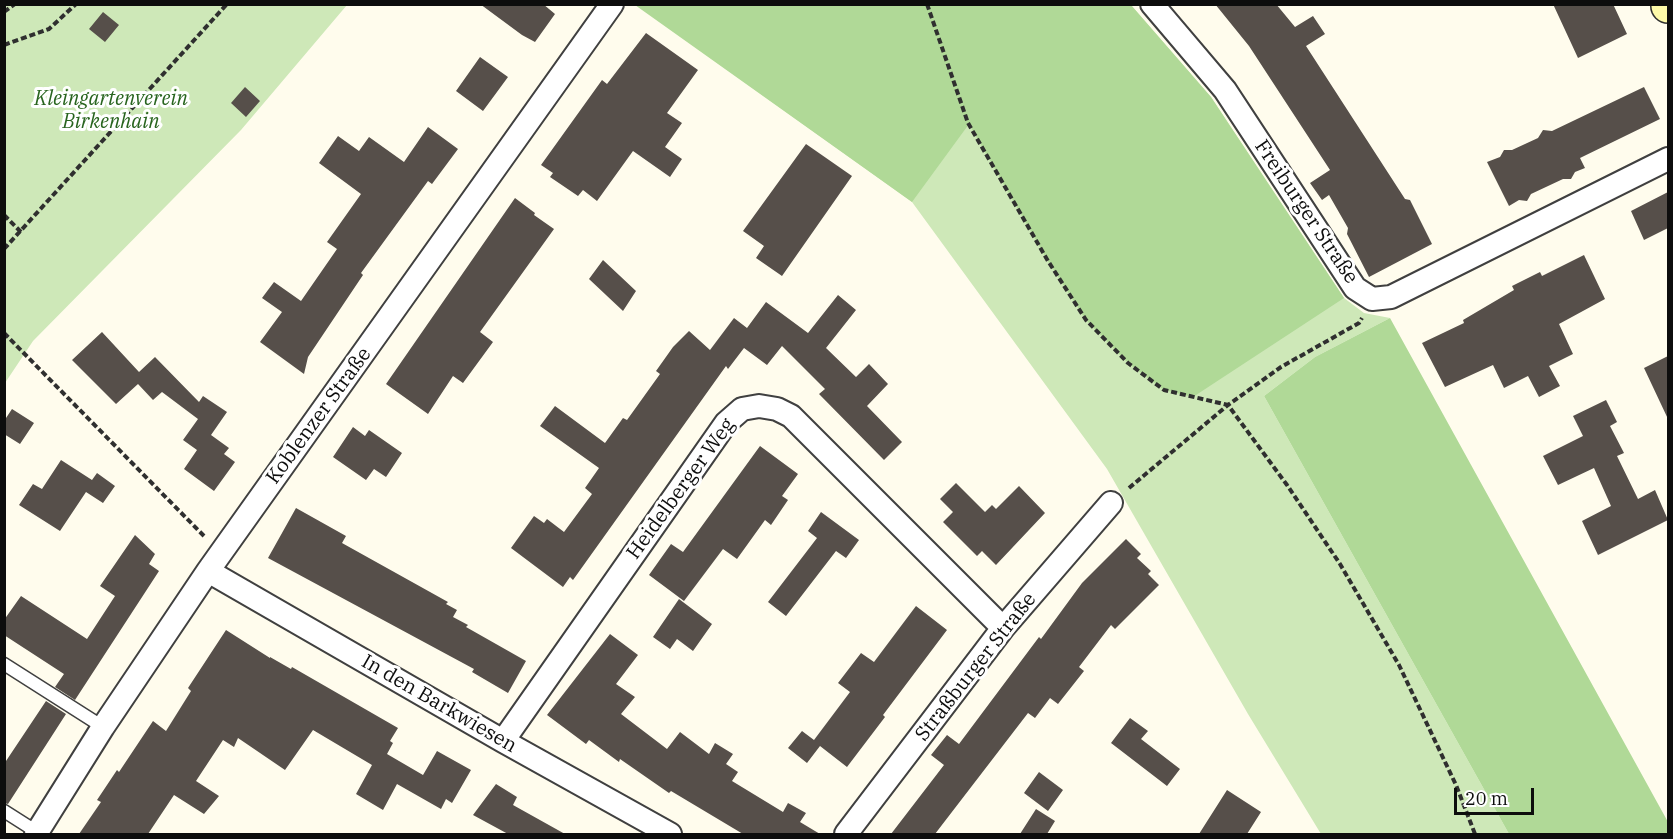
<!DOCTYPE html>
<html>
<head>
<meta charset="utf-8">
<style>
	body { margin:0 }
	#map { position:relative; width:1673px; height:839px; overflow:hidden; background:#fffced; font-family:"IBM Plex Serif",serif }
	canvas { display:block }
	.frame { position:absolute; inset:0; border:6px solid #0d0d0d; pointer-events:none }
	.scale { position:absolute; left:1454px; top:788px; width:80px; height:27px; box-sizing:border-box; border:3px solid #0d0d0d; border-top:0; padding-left:8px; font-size:18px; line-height:21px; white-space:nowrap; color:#0d0d0d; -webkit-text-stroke:4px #fff; paint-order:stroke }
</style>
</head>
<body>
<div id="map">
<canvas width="1673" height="839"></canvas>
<div class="frame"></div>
<div class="scale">20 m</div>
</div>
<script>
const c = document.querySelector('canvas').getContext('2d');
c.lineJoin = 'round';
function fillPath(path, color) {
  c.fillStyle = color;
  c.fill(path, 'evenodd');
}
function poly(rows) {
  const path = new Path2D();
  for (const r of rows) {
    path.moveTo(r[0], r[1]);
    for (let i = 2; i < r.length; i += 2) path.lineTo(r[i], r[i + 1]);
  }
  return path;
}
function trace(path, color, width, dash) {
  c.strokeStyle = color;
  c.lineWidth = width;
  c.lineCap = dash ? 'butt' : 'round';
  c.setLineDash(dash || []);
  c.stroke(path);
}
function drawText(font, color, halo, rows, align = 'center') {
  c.font = font + ' "IBM Plex Serif",serif';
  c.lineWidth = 6;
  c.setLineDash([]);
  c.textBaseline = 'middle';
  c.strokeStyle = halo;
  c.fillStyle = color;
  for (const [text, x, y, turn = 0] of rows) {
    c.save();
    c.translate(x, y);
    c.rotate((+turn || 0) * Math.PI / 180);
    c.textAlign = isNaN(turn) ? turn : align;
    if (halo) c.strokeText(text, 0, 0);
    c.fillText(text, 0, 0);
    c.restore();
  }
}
const green = poly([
	[635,4,1131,5,1211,97,1344,298,1364,313,1390,318,1315,357,1264,396,1509,834,1321,834,1248,714,1107,469,912,202],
	[5,5,347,5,241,130,33,341,5,383]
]);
const forest = poly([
	[635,5,1131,5,1211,97,1344,298,1193,397,1164,390,1128,363,1086,320,1048,261,969,124,912,202],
	[1390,318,1668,822,1668,834,1509,834,1264,396,1315,357]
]);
const building = poly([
	[480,4,543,4,555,14,535,42,522,35],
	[1215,4,1276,4,1295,27,1313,16,1325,34,1306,46,1405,199,1410,200,1432,244,1369,277,1347,234,1348,228,1329,195,1322,200,1310,183,1330,170,1249,46],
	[1553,4,1613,4,1627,34,1578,58],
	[103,12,119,25,105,42,89,29],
	[646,33,698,70,667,113,682,123,665,147,682,159,670,177,633,151,597,201,583,190,578,196,550,177,553,173,541,165,602,80,607,84],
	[480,57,508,77,483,111,456,91],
	[245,87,260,101,246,117,231,103],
	[1644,87,1660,119,1580,158,1585,168,1575,172,1571,179,1563,179,1531,194,1527,201,1519,200,1509,206,1487,162,1500,157,1504,150,1512,150,1538,138,1543,130,1552,131],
	[428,127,458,149,432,184,428,181,361,273,363,275,308,357,304,374,260,342,282,312,262,298,274,282,301,301,337,249,327,242,361,194,319,163,338,136,359,151,369,137,404,162],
	[806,144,852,176,782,276,756,258,764,246,743,231],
	[1668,192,1668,228,1644,240,1631,211],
	[515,198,535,213,534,215,554,229,480,332,493,342,463,383,453,376,428,414,386,384],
	[1584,255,1605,299,1559,324,1573,354,1549,366,1560,386,1539,397,1528,376,1504,388,1493,365,1445,387,1422,343,1464,323,1463,320,1514,290,1512,286,1540,272,1542,276],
	[603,260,636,291,623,311,589,279],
	[838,295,856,310,826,348,856,377,869,364,888,384,867,406,902,442,884,460,819,394,825,389,782,346,767,365,744,348,728,369,726,366,573,580,570,577,563,587,511,548,534,516,544,523,547,519,564,532,592,494,585,488,599,468,540,426,555,406,605,443,623,418,627,420,660,374,656,371,673,347,689,331,710,350,734,318,747,328,766,302,808,333],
	[102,332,139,372,155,357,199,402,203,396,227,412,211,435,229,448,224,454,235,462,214,491,184,469,197,450,183,440,198,419,162,392,153,400,138,384,116,404,72,360],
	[1668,356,1668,419,1644,368],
	[1606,400,1617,422,1610,426,1624,453,1617,456,1638,499,1655,490,1668,520,1598,555,1582,521,1611,506,1594,468,1558,485,1543,456,1583,436,1573,416],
	[12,409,34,423,20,444,4,434,4,421],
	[353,427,365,436,369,430,402,453,386,477,374,469,366,480,333,457],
	[760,446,798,474,782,496,788,500,771,525,765,520,737,559,723,549,684,601,649,575,671,544,683,552],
	[61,460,92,480,97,473,115,486,103,503,86,492,60,531,19,505,33,484,42,489],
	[956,483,985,512,992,505,996,509,1019,486,1045,513,996,565,982,551,977,556,943,522,953,512,940,499],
	[296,508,346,536,342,543,448,602,446,604,457,610,453,617,468,625,466,627,526,661,508,693,472,672,474,669,268,558],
	[821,512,859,540,846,558,836,551,786,616,768,602,817,538,808,531],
	[135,535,155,554,149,564,159,571,75,700,55,687,64,674,4,635,4,620,21,596,87,639,115,596,100,586],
	[1126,539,1141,554,1137,558,1151,571,1148,574,1159,585,1115,629,1111,625,1079,667,1084,671,1058,704,1050,698,1035,718,1028,713,935,834,891,834,944,765,931,755,947,735,959,744,1039,637,1041,639,1082,583],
	[679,599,712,624,693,651,677,639,670,649,653,637],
	[916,606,947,630,883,715,885,717,847,767,820,746,807,763,788,748,802,731,814,740,850,692,838,683,861,653,874,662],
	[226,630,270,658,270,657,291,669,292,667,398,728,390,741,393,743,387,754,423,775,437,751,471,770,452,803,446,799,441,809,397,784,383,810,356,794,372,765,313,730,285,770,238,738,234,747,223,740,196,781,219,796,204,814,174,795,148,834,79,834,101,802,97,800,117,770,119,772,153,721,166,731,191,691,188,688],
	[610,634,638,655,616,684,635,697,621,714,667,749,680,732,709,754,715,743,733,754,726,764,738,772,732,781,783,812,788,803,806,813,800,822,820,834,743,834,671,791,669,793,620,759,619,762,589,740,586,744,547,715],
	[46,701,66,714,8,804,4,803,4,764],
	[1130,718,1148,731,1141,739,1180,769,1167,786,1111,743],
	[1039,772,1063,790,1048,811,1024,793],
	[496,784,517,797,513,805,565,834,508,834,473,815],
	[1227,790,1261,812,1247,834,1199,834],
	[1036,809,1055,821,1047,834,1020,834]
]);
const path = poly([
	[927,4,968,123,1048,261,1086,320,1128,363,1164,390,1228,405,1287,485,1340,564,1399,665,1456,785,1475,834],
	[4,12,15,4],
	[4,45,49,29,76,4],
	[4,215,21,232],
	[4,249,227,4],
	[4,333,204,536],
	[1129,488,1228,405,1281,367,1359,323,1362,318]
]);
const lane = poly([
	[4,664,103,727],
	[4,811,37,832]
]);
const street = poly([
	[1152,4,1225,90,1355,288,1372,299,1391,297,1668,159],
	[208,571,503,741,670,834],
	[503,741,726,423,742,409,759,406,777,409,791,416,1003,628],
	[36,834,103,727,208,571,612,4],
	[846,834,1003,628,1111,503]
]);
const secondary = poly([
	[1668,4,1668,6]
]);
const parkNames = [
	["Kleingartenverein",111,99],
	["Birkenhain",111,122]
];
const streetNames = [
	["Freiburger Straße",1306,212,56],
	["Koblenzer Straße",319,416,-54],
	["Heidelberger Weg",681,489,-54],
	["Straßburger Straße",976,667,-52],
	["In den Barkwiesen",439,704,30]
];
fillPath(green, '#cee8b8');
fillPath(forest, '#b0d997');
fillPath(building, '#564f4a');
trace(lane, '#404040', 15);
trace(street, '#404040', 26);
trace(secondary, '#2f2f2f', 36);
trace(path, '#2f2f2f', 4, [6, 3]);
trace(lane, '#fff', 12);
trace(street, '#fff', 22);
trace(secondary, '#fefaa9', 33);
drawText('italic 20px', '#28641e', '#fff', parkNames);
drawText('20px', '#0d0d0d', '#fff', streetNames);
</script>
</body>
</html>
